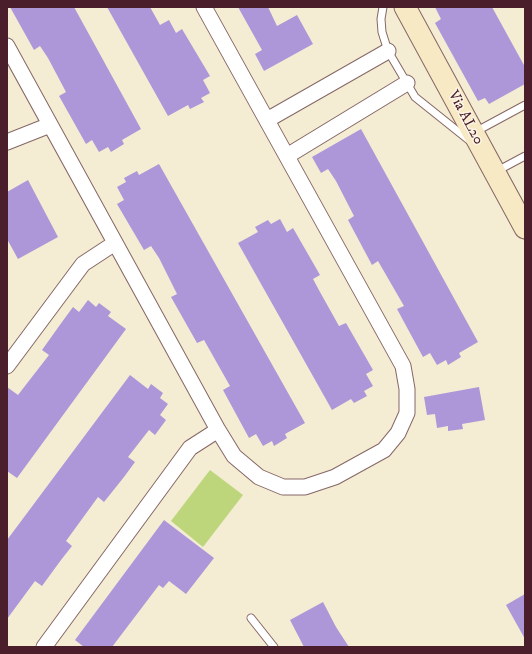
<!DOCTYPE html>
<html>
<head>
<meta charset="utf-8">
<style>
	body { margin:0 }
	#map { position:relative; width:532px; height:654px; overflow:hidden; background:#f4ecd3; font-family:"IM FELL DW Pica",serif }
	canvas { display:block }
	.frame { position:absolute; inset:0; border:8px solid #4a1f2b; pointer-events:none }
</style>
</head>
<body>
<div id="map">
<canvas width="532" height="654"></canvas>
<div class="frame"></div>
</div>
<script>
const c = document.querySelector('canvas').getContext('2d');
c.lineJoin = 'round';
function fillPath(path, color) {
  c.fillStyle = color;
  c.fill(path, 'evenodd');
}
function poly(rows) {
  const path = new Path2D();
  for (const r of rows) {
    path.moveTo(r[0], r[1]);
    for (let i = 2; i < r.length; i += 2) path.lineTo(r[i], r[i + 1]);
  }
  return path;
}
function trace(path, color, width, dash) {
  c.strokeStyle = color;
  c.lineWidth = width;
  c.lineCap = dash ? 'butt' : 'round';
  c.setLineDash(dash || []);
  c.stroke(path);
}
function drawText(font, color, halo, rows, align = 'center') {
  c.font = font + ' "IM FELL DW Pica",serif';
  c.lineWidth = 3;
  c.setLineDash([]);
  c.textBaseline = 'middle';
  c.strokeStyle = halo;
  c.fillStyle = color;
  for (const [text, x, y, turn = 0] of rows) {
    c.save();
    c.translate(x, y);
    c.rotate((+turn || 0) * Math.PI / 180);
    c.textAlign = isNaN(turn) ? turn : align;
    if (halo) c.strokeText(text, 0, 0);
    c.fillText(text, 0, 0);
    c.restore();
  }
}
const green = poly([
	[210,470,243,495,203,547,171,521]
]);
const building = poly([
	[10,7,74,7,141,129,122,140,124,144,111,152,108,147,99,152,92,140,86,144,59,96,66,92,48,58,40,46,34,50],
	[107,7,150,7,160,25,169,20,176,33,182,29,210,76,203,80,210,93,201,98,204,102,190,109,188,105,168,116],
	[238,7,268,7,277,26,297,15,313,44,264,71,255,54,262,50],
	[435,7,492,7,525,67,525,84,489,104,485,98,478,101,435,23,441,19],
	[361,129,478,342,459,353,461,357,448,365,446,360,437,365,430,353,423,357,397,309,404,306,378,261,372,265,348,220,354,216,336,181,328,169,321,173,312,157],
	[159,164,305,423,285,434,287,438,274,446,272,441,263,446,256,434,249,438,223,390,230,386,204,340,197,343,171,297,177,294,159,258,151,246,144,250,117,204,124,200,117,187,126,182,124,178,137,171,139,175],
	[28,180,58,237,18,259,7,239,7,192],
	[280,219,287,232,293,228,320,275,313,279,320,292,339,326,346,323,373,370,366,374,373,386,364,391,367,396,354,403,351,399,332,410,238,243,258,232,255,227,268,220,271,224],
	[88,300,96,307,99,303,111,312,108,316,126,329,17,478,7,471,7,387,18,395,49,355,42,350,62,322,73,307,79,312],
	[130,375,148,389,151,384,163,393,160,398,168,404,160,415,166,420,155,435,149,430,128,457,135,462,124,477,104,502,98,497,66,541,72,546,61,560,42,586,35,581,7,619,7,540],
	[479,387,485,420,462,424,463,429,448,431,448,426,437,428,435,414,427,415,424,397],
	[164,520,214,558,186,594,169,581,163,588,159,585,112,647,84,647,75,640],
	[525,594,525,639,506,605],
	[323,602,336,627,349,647,304,647,290,620]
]);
const lane = poly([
	[383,7,381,19,382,32,388,51,415,97,470,141],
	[475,132,525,105],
	[497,171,525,156],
	[251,618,274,647]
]);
const street = poly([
	[7,46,218,430,234,456,259,477,283,487,305,487,335,477,384,450,398,433,407,413,407,389,403,366,204,7],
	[267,120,388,51],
	[7,142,50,125],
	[287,156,407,83],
	[7,366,83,264,115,243],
	[44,647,190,448,218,430]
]);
const secondary = poly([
	[405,7,525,228]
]);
const streetNames = [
	["Via AL20",465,118,62]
];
fillPath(green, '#bdd67b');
fillPath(building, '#ad97d9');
trace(lane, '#866766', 9);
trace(street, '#866766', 17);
trace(secondary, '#866766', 23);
trace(lane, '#fff', 7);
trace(street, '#fff', 15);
trace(secondary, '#f7e9c3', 21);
drawText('15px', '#4a1f2b', '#fcf5e5', streetNames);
</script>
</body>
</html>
